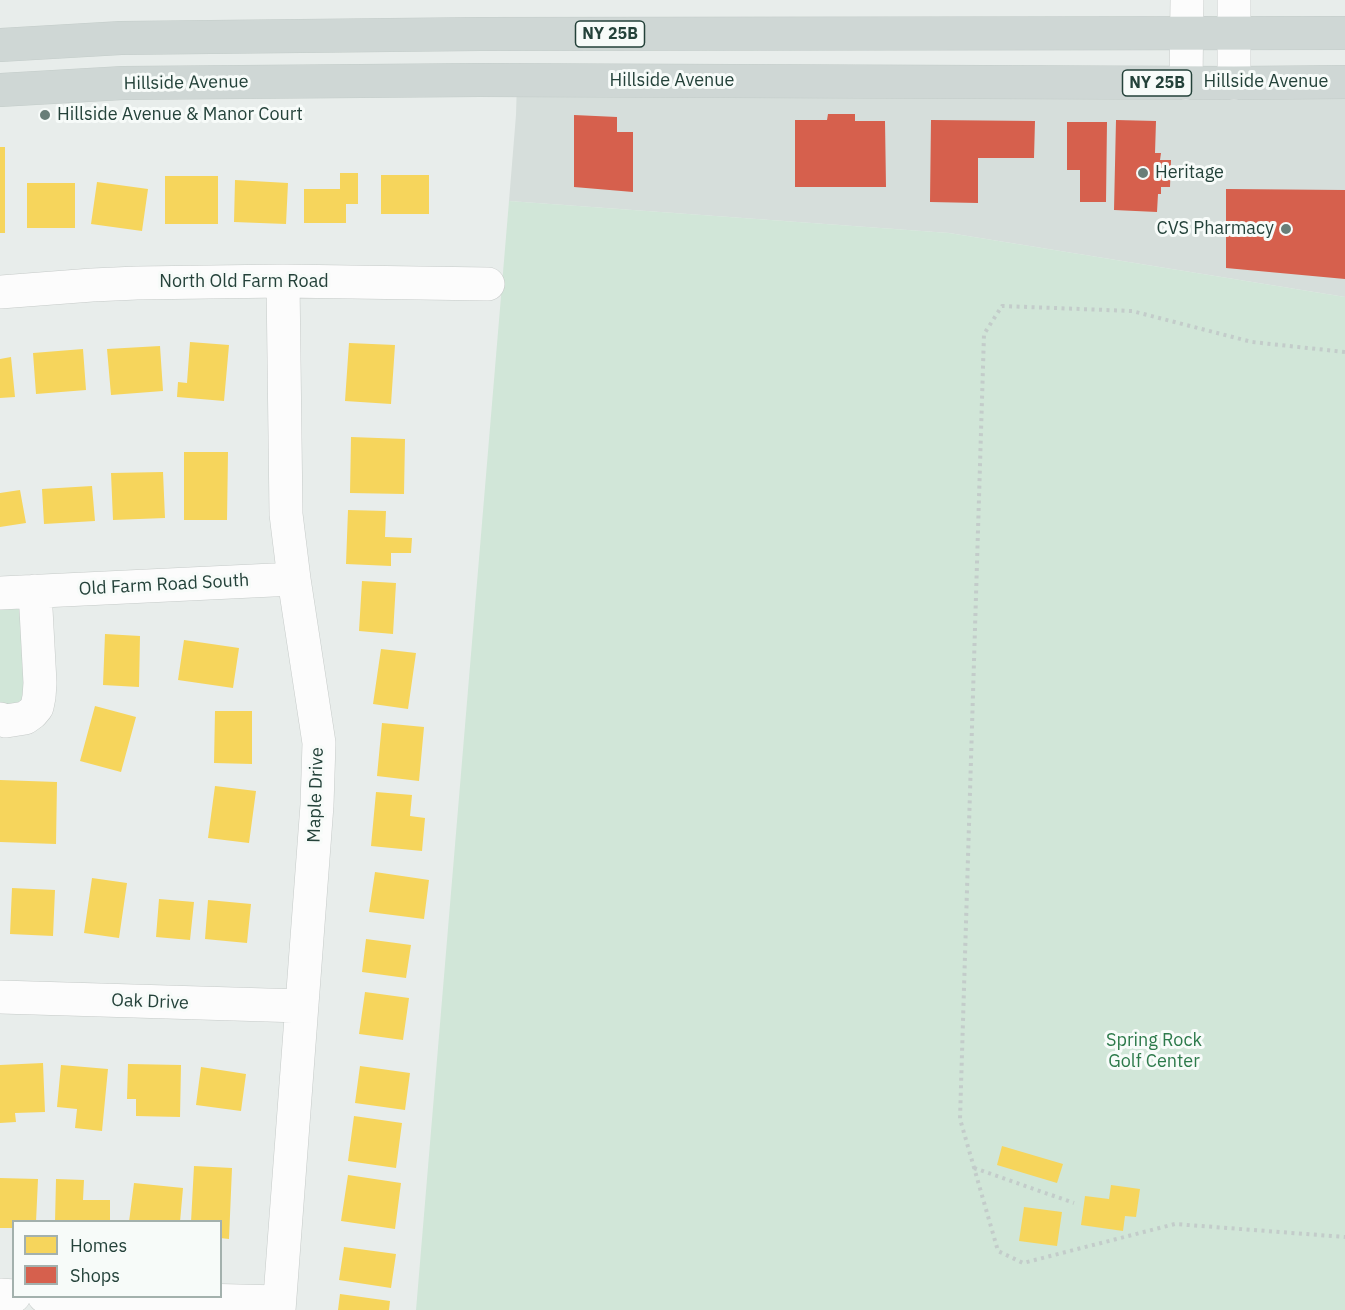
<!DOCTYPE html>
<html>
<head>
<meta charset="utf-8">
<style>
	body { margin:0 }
	#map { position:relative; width:1345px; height:1310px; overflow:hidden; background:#e8edeb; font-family:"IBM Plex Sans",sans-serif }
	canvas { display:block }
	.legend { position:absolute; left:12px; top:1220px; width:210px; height:78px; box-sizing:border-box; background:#f7fbf9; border:2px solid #a3b1ad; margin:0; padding:8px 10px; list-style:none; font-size:18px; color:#24423a }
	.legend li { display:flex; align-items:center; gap:12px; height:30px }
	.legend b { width:30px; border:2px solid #a3b1ad }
</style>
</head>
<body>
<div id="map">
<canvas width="1345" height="1310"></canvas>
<ul class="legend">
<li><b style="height:16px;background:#f6d55c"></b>Homes</li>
<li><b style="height:16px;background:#d6604d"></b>Shops</li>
</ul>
</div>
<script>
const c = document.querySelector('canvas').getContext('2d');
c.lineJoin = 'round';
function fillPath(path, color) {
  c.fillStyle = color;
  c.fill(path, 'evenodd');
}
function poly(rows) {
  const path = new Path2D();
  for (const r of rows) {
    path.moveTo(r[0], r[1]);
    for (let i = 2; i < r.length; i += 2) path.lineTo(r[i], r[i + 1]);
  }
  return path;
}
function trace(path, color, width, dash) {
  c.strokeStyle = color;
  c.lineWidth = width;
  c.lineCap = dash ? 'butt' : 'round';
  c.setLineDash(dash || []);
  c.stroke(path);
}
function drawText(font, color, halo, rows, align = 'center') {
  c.font = font + ' "IBM Plex Sans",sans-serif';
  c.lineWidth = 6;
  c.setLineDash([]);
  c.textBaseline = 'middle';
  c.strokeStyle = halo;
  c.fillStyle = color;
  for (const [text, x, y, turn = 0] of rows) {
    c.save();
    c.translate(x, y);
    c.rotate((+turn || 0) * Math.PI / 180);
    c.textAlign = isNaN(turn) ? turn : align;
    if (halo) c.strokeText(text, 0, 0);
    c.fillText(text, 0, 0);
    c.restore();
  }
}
const built = poly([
	[517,80,1345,82,1345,297,949,233,509,201,516,115]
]);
const green = poly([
	[509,201,949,233,1345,297,1345,1310,416,1310],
	[32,595,35,701,0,716,0,596]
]);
const homes = poly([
	[0,147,5,147,5,233,0,233],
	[340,173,358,173,358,204,346,204,346,223,304,223,304,189,340,189],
	[381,175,429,175,429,214,381,214],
	[165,176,218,176,218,224,165,224],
	[235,180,288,183,286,224,234,222],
	[97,182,148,189,142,231,91,224],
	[27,183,75,183,75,228,27,228],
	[190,342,229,345,224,401,177,397,178,382,187,383],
	[349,343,395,345,391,404,345,401],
	[160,346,163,391,111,395,107,349],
	[83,349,86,390,36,394,33,353],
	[11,357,15,397,0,398,0,359],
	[351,437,405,439,404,494,350,493],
	[184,452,228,452,227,520,184,520],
	[163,472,165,518,113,520,111,473],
	[92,486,95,521,44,524,42,489],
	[20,490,26,523,0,527,0,493],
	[348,510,386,511,385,537,412,538,411,553,391,553,391,566,346,564],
	[362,581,396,583,393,634,359,631],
	[105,634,140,636,139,687,103,685],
	[184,640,239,648,233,688,178,680],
	[381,649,416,653,408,709,373,704],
	[95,706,136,717,121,772,80,761],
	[215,711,252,711,252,764,214,763],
	[382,723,424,727,419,781,377,776],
	[0,780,57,782,56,844,0,842],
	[215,786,256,791,249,843,208,838],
	[376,792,412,795,410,816,425,818,422,851,371,846],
	[375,872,429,880,424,919,369,912],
	[92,878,127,883,119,938,84,933],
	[12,888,55,890,53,936,10,934],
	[159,899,194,902,190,940,156,937],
	[208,900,251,904,247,943,205,939],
	[366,939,411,945,406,978,362,972],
	[365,992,409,998,403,1040,359,1034],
	[43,1063,45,1112,15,1113,16,1122,0,1123,0,1065],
	[128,1064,181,1065,180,1117,136,1116,136,1099,127,1099],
	[61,1065,108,1069,102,1131,75,1128,77,1109,57,1107],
	[360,1066,410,1073,405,1110,355,1103],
	[201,1067,246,1074,241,1111,196,1105],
	[354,1116,402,1123,396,1168,348,1161],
	[1002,1146,1063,1164,1057,1183,997,1165],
	[194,1166,232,1168,229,1239,220,1238,220,1222,191,1222],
	[348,1175,401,1183,395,1229,341,1221],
	[0,1178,38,1179,36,1222,14,1222,14,1228,0,1228],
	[56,1179,84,1180,83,1200,110,1200,110,1222,55,1222],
	[134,1183,183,1188,180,1222,129,1222],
	[1111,1185,1140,1189,1136,1217,1125,1216,1123,1231,1081,1225,1085,1196,1109,1199],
	[1024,1207,1062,1212,1057,1246,1019,1241],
	[344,1247,396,1254,391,1288,339,1280],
	[340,1294,390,1301,389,1310,338,1310]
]);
const shops = poly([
	[828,114,855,114,855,121,885,121,886,187,795,187,795,120,827,120],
	[574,115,617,117,617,132,633,132,633,192,574,187],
	[931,120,1035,121,1034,158,978,158,978,203,930,202],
	[1116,120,1156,121,1155,153,1161,153,1160,160,1171,160,1170,187,1161,187,1161,194,1158,194,1157,212,1114,210],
	[1067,122,1107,122,1106,202,1080,202,1080,170,1067,170],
	[1226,189,1345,190,1345,279,1226,268]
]);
const path = poly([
	[1345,352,1252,342,1132,311,1002,306,984,334,960,1119,998,1251,1023,1263,1175,1224,1345,1237],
	[974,1168,1074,1203]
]);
const minor = poly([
	[1234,0,1234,83],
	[1186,83,1187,0],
	[0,292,92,285,137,283,283,281,488,284],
	[0,593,294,579],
	[0,719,6,721,25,718,32,713,37,707,39,697,40,683,35,591],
	[0,997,301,1006],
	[0,1295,14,1296],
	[44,1296,279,1302],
	[279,1310,317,805,319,743,294,579,286,514,283,281]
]);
const major = poly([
	[0,45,121,38,480,34,1345,33],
	[0,90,123,83,480,80,1234,83,1345,82]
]);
const markers = [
	[45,115,6,"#697e78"],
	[1143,173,6,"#697e78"],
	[1286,229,6,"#697e78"]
];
const shields = [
	[610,34,69],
	[1157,83,69]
];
const shieldNames = [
	["NY 25B",610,34],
	["NY 25B",1157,83]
];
const streetNames = [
	["Hillside Avenue",672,81],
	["Hillside Avenue",1266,82],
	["Hillside Avenue",186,83,-1],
	["North Old Farm Road",244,282],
	["Old Farm Road South",164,585,-3],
	["Maple Drive",316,795,-88],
	["Oak Drive",150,1002,2]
];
const poiNames = [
	["Hillside Avenue & Manor Court",57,115],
	["Heritage",1155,173],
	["CVS Pharmacy",1274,229,"right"]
];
const parkNames = [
	["Spring Rock",1154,1041],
	["Golf Center",1154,1062]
];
fillPath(built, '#d6dedb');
fillPath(green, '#d1e6d8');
fillPath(homes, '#f6d55c');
fillPath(shops, '#d6604d');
trace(minor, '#c5cac8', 34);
trace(major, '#c3ccc9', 34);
trace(path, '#c3ccca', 4, [3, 4.5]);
trace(minor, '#fcfcfc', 33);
trace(major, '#cfd7d5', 33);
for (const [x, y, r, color] of markers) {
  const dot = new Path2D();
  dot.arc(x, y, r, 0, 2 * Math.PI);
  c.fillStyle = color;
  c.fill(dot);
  trace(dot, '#f7fbf9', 2);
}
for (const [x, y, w] of shields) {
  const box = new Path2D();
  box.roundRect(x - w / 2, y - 13, w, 26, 4.5);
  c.fillStyle = '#f7fbf9';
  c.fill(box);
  trace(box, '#24423a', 1.5);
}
drawText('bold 16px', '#24423a', null, shieldNames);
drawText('18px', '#24423a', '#f7fbf9', streetNames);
drawText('18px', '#24423a', '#f7fbf9', poiNames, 'left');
drawText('18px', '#2d7a4b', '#f7fbf9', parkNames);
</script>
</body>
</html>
